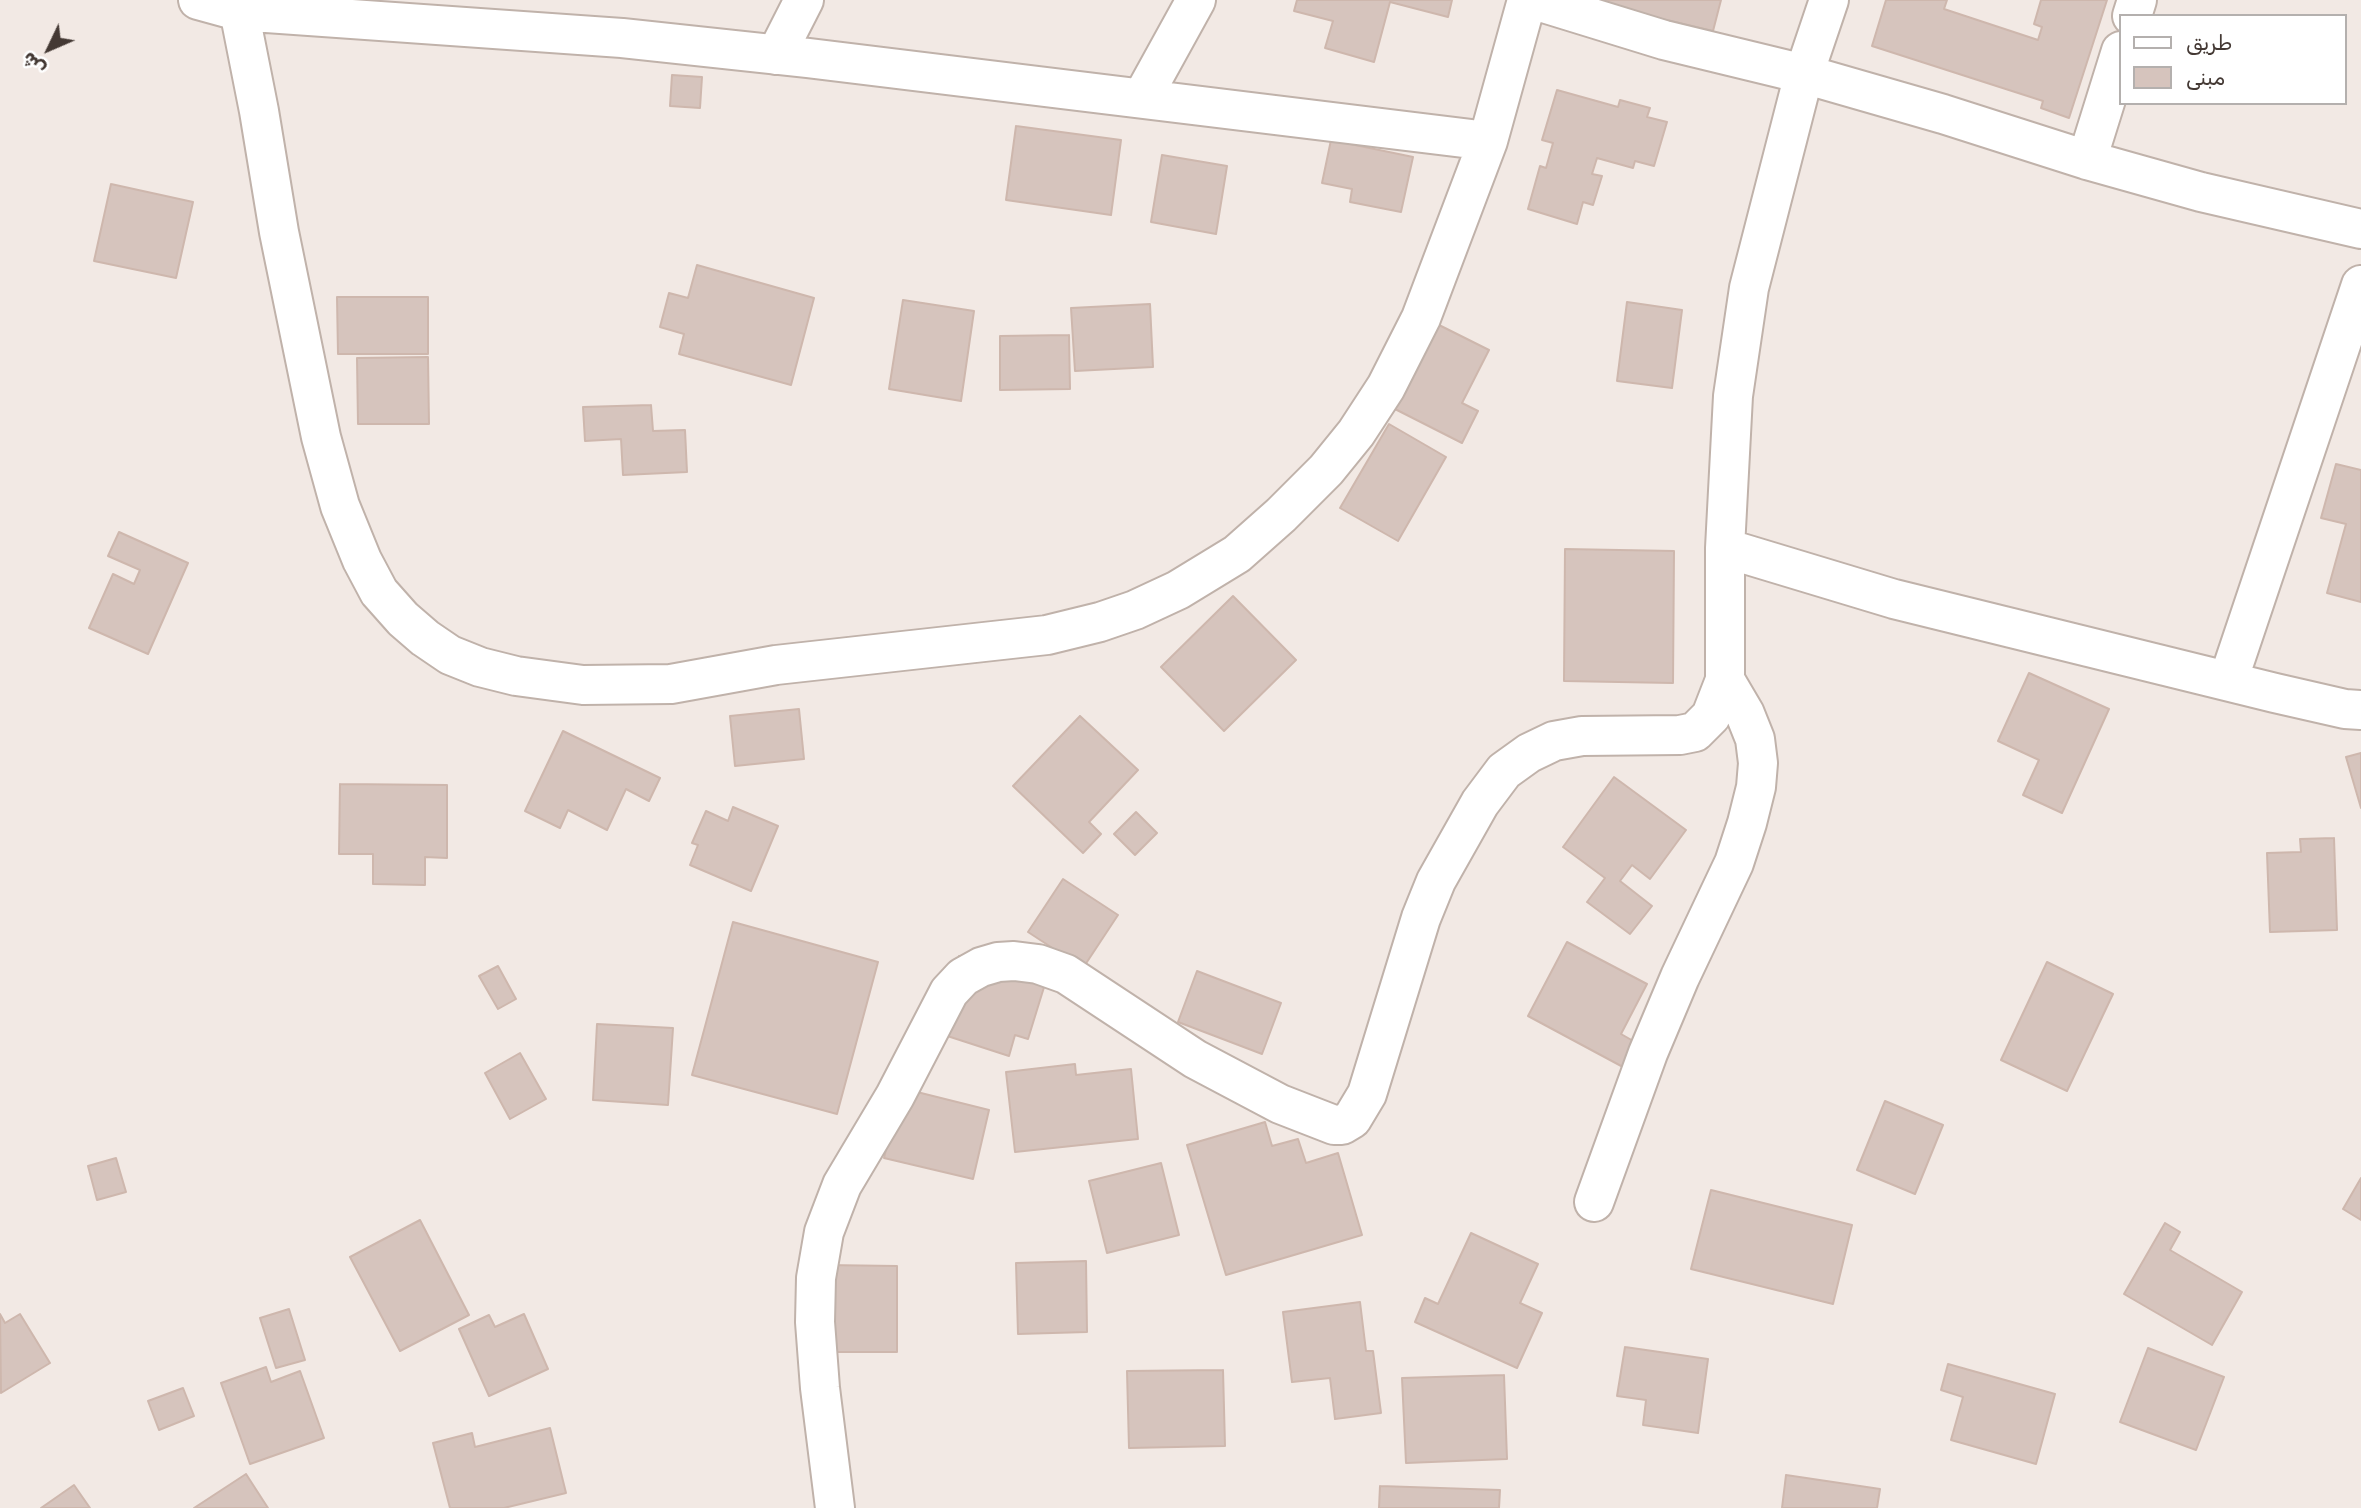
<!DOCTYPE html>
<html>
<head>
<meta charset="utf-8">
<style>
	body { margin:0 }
	#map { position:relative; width:2361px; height:1508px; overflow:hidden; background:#f2e9e4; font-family:Rubik,Cairo,sans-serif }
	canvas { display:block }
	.legend { position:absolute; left:2119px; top:14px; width:228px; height:91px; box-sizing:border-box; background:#fff; border:2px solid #b4b0ae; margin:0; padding:9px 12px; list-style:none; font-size:21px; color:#443934 }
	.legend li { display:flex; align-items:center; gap:14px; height:35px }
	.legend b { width:35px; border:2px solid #b4b0ae }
	.north { position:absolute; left:14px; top:14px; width:70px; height:70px; -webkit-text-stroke:5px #fff; paint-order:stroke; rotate:226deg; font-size:19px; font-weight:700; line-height:28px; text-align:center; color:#443934 }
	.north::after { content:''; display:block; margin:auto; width:24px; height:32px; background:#443934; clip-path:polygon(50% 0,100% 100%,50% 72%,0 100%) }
</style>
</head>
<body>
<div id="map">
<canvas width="2361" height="1508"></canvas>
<ul class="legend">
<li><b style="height:9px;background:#fff"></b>طريق</li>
<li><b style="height:19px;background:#d6c4bd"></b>مبنى</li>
</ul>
<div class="north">ش</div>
</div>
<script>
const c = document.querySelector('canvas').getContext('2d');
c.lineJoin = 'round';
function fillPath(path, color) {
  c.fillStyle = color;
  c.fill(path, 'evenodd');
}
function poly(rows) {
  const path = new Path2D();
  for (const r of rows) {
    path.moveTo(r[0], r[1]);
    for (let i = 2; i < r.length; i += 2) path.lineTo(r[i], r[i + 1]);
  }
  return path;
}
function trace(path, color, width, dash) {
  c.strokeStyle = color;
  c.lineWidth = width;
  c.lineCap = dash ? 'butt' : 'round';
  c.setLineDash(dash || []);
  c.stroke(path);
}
const building = poly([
	[1297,0,1452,0,1448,17,1390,2,1374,62,1325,48,1333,21,1294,11,1297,0],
	[1599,0,1721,0,1713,31,1598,4,1599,0],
	[1886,0,1947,0,1944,9,2038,40,2042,27,2034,24,2041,0,2107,0,2069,118,2041,108,2043,101,1872,46,1886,0],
	[672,75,702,77,700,108,670,106,672,75],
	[1557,90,1618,107,1620,100,1650,108,1647,117,1667,122,1654,166,1635,161,1633,168,1597,158,1592,174,1602,176,1593,205,1583,202,1577,224,1528,209,1540,166,1546,168,1553,143,1542,140,1557,90],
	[1016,126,1121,140,1111,215,1006,200,1016,126],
	[1331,140,1413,157,1401,212,1350,202,1352,189,1322,183,1331,140],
	[1162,155,1227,166,1216,234,1151,222,1162,155],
	[111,184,193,202,176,278,94,261,111,184],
	[697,265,814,298,791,385,679,354,684,334,660,327,669,293,688,298,697,265],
	[337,297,428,297,428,354,338,354,337,297],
	[903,300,974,311,961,401,889,389,903,300],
	[1627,302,1682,310,1672,388,1617,381,1627,302],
	[1150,304,1153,367,1075,371,1071,308,1150,304],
	[1433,322,1489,350,1462,403,1478,411,1462,443,1391,407,1433,322],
	[1069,335,1070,389,1000,390,1000,336,1069,335],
	[428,357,429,424,358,424,357,358,428,357],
	[651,405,653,431,685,430,687,472,623,475,621,439,585,441,583,407,651,405],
	[1389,424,1446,457,1398,541,1340,508,1389,424],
	[2336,464,2361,470,2361,602,2327,593,2346,524,2321,518,2336,464],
	[119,532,188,563,148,654,89,628,113,574,134,584,140,570,108,556,119,532],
	[1565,549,1674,551,1673,683,1564,681,1565,549],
	[1233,596,1296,660,1224,731,1161,667,1233,596],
	[2029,673,2109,709,2062,813,2023,795,2039,760,1998,741,2029,673],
	[799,709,804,759,735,766,730,716,799,709],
	[1080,716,1138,770,1089,822,1101,834,1083,853,1013,786,1080,716],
	[563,731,660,778,649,801,626,789,607,830,568,810,560,828,525,811,563,731],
	[2361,753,2361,808,2346,757,2361,753],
	[1614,777,1686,830,1650,879,1632,865,1620,881,1652,906,1630,934,1587,902,1605,878,1563,847,1614,777],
	[340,784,447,785,447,858,425,857,425,885,373,884,373,854,339,854,340,784],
	[733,807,778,826,751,891,690,865,698,845,692,843,706,811,728,821,733,807],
	[1136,812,1157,833,1135,855,1114,834,1136,812],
	[2334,838,2337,930,2270,932,2267,853,2301,852,2300,839,2334,838],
	[1063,879,1118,915,1083,968,1028,932,1063,879],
	[733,922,878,962,837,1114,692,1075,733,922],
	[1567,942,1647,984,1621,1034,1635,1042,1623,1067,1528,1016,1567,942],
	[959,956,1045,984,1028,1039,1015,1035,1009,1056,935,1032,959,956],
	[2047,962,2113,994,2067,1091,2001,1060,2047,962],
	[498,966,516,999,498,1009,479,976,498,966],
	[1197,971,1281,1003,1262,1054,1178,1022,1197,971],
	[597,1024,673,1028,668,1105,593,1100,597,1024],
	[520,1053,546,1099,510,1119,485,1073,520,1053],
	[1075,1064,1076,1075,1131,1069,1138,1139,1015,1152,1006,1072,1075,1064],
	[901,1088,989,1110,973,1179,884,1158,901,1088],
	[1885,1101,1943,1125,1915,1194,1857,1170,1885,1101],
	[1265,1122,1272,1146,1298,1139,1306,1163,1338,1153,1362,1235,1226,1275,1187,1145,1265,1122],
	[116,1158,126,1192,97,1200,88,1166,116,1158],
	[1161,1163,1179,1235,1107,1253,1089,1181,1161,1163],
	[2361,1178,2361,1220,2343,1209,2361,1178],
	[1711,1190,1852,1225,1833,1304,1691,1269,1711,1190],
	[420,1220,469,1315,400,1351,350,1257,420,1220],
	[2165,1223,2180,1232,2170,1250,2242,1292,2212,1345,2124,1294,2165,1223],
	[1471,1233,1538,1264,1520,1303,1542,1313,1517,1368,1415,1322,1425,1298,1438,1304,1471,1233],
	[1086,1261,1087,1332,1018,1334,1016,1263,1086,1261],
	[824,1265,897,1266,897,1352,825,1352,824,1265],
	[1360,1302,1366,1351,1373,1351,1381,1413,1335,1419,1330,1378,1292,1382,1283,1312,1360,1302],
	[289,1309,305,1360,276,1368,260,1318,289,1309],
	[0,1314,5,1323,20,1314,50,1363,1,1393,0,1314],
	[524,1314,548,1369,489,1396,459,1329,489,1315,495,1327,524,1314],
	[1625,1347,1708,1359,1698,1433,1643,1425,1646,1400,1617,1396,1625,1347],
	[2148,1348,2224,1377,2196,1450,2120,1422,2148,1348],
	[1948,1364,2055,1394,2036,1464,1951,1440,1963,1397,1941,1390,1948,1364],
	[266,1367,271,1382,300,1371,324,1438,250,1464,221,1383,266,1367],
	[1223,1370,1225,1446,1129,1448,1127,1371,1223,1370],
	[1504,1375,1507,1459,1406,1463,1402,1378,1504,1375],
	[183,1388,194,1416,159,1430,148,1401,183,1388],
	[550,1428,566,1493,504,1508,450,1508,433,1443,472,1433,475,1447,550,1428],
	[246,1474,268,1508,194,1508,246,1474],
	[1786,1475,1880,1489,1877,1508,1782,1508,1786,1475],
	[74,1485,90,1508,41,1508,74,1485],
	[1380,1486,1500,1490,1499,1508,1379,1508,1380,1486]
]);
const street = poly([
	[198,0,238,11,622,38,808,58,1488,141],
	[237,0,259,111,279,232,321,437,340,506,362,560,379,592,403,619,425,638,450,655,480,667,516,676,583,685,671,684,776,665,1047,635,1100,622,1135,610,1178,590,1237,554,1281,515,1326,470,1356,433,1386,387,1421,318,1488,141,1527,0],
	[1534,0,1664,40,1804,74,1943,114,2087,160,2201,192,2361,229],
	[2132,16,2137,0],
	[776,55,804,0],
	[1142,98,1196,0],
	[2087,160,2121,51],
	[1725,548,1894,599,2275,693,2345,709,2361,710],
	[2228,681,2361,285],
	[1594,1202,1648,1053,1680,977,1734,863,1747,823,1756,787,1758,763,1755,739,1745,714,1725,680],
	[835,1508,820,1388,815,1322,816,1278,824,1232,842,1185,895,1096,949,992,963,977,981,967,998,962,1014,961,1038,964,1066,974,1195,1059,1280,1104,1334,1125,1342,1125,1352,1119,1367,1094,1421,918,1436,881,1480,803,1504,771,1529,753,1554,741,1582,736,1680,735,1695,732,1711,716,1725,680,1725,548,1733,396,1749,288,1804,74,1829,0]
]);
fillPath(building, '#d6c4bd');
trace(building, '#ceb7ad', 2);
trace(street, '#c0b2aa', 42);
trace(street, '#fff', 38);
</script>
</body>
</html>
